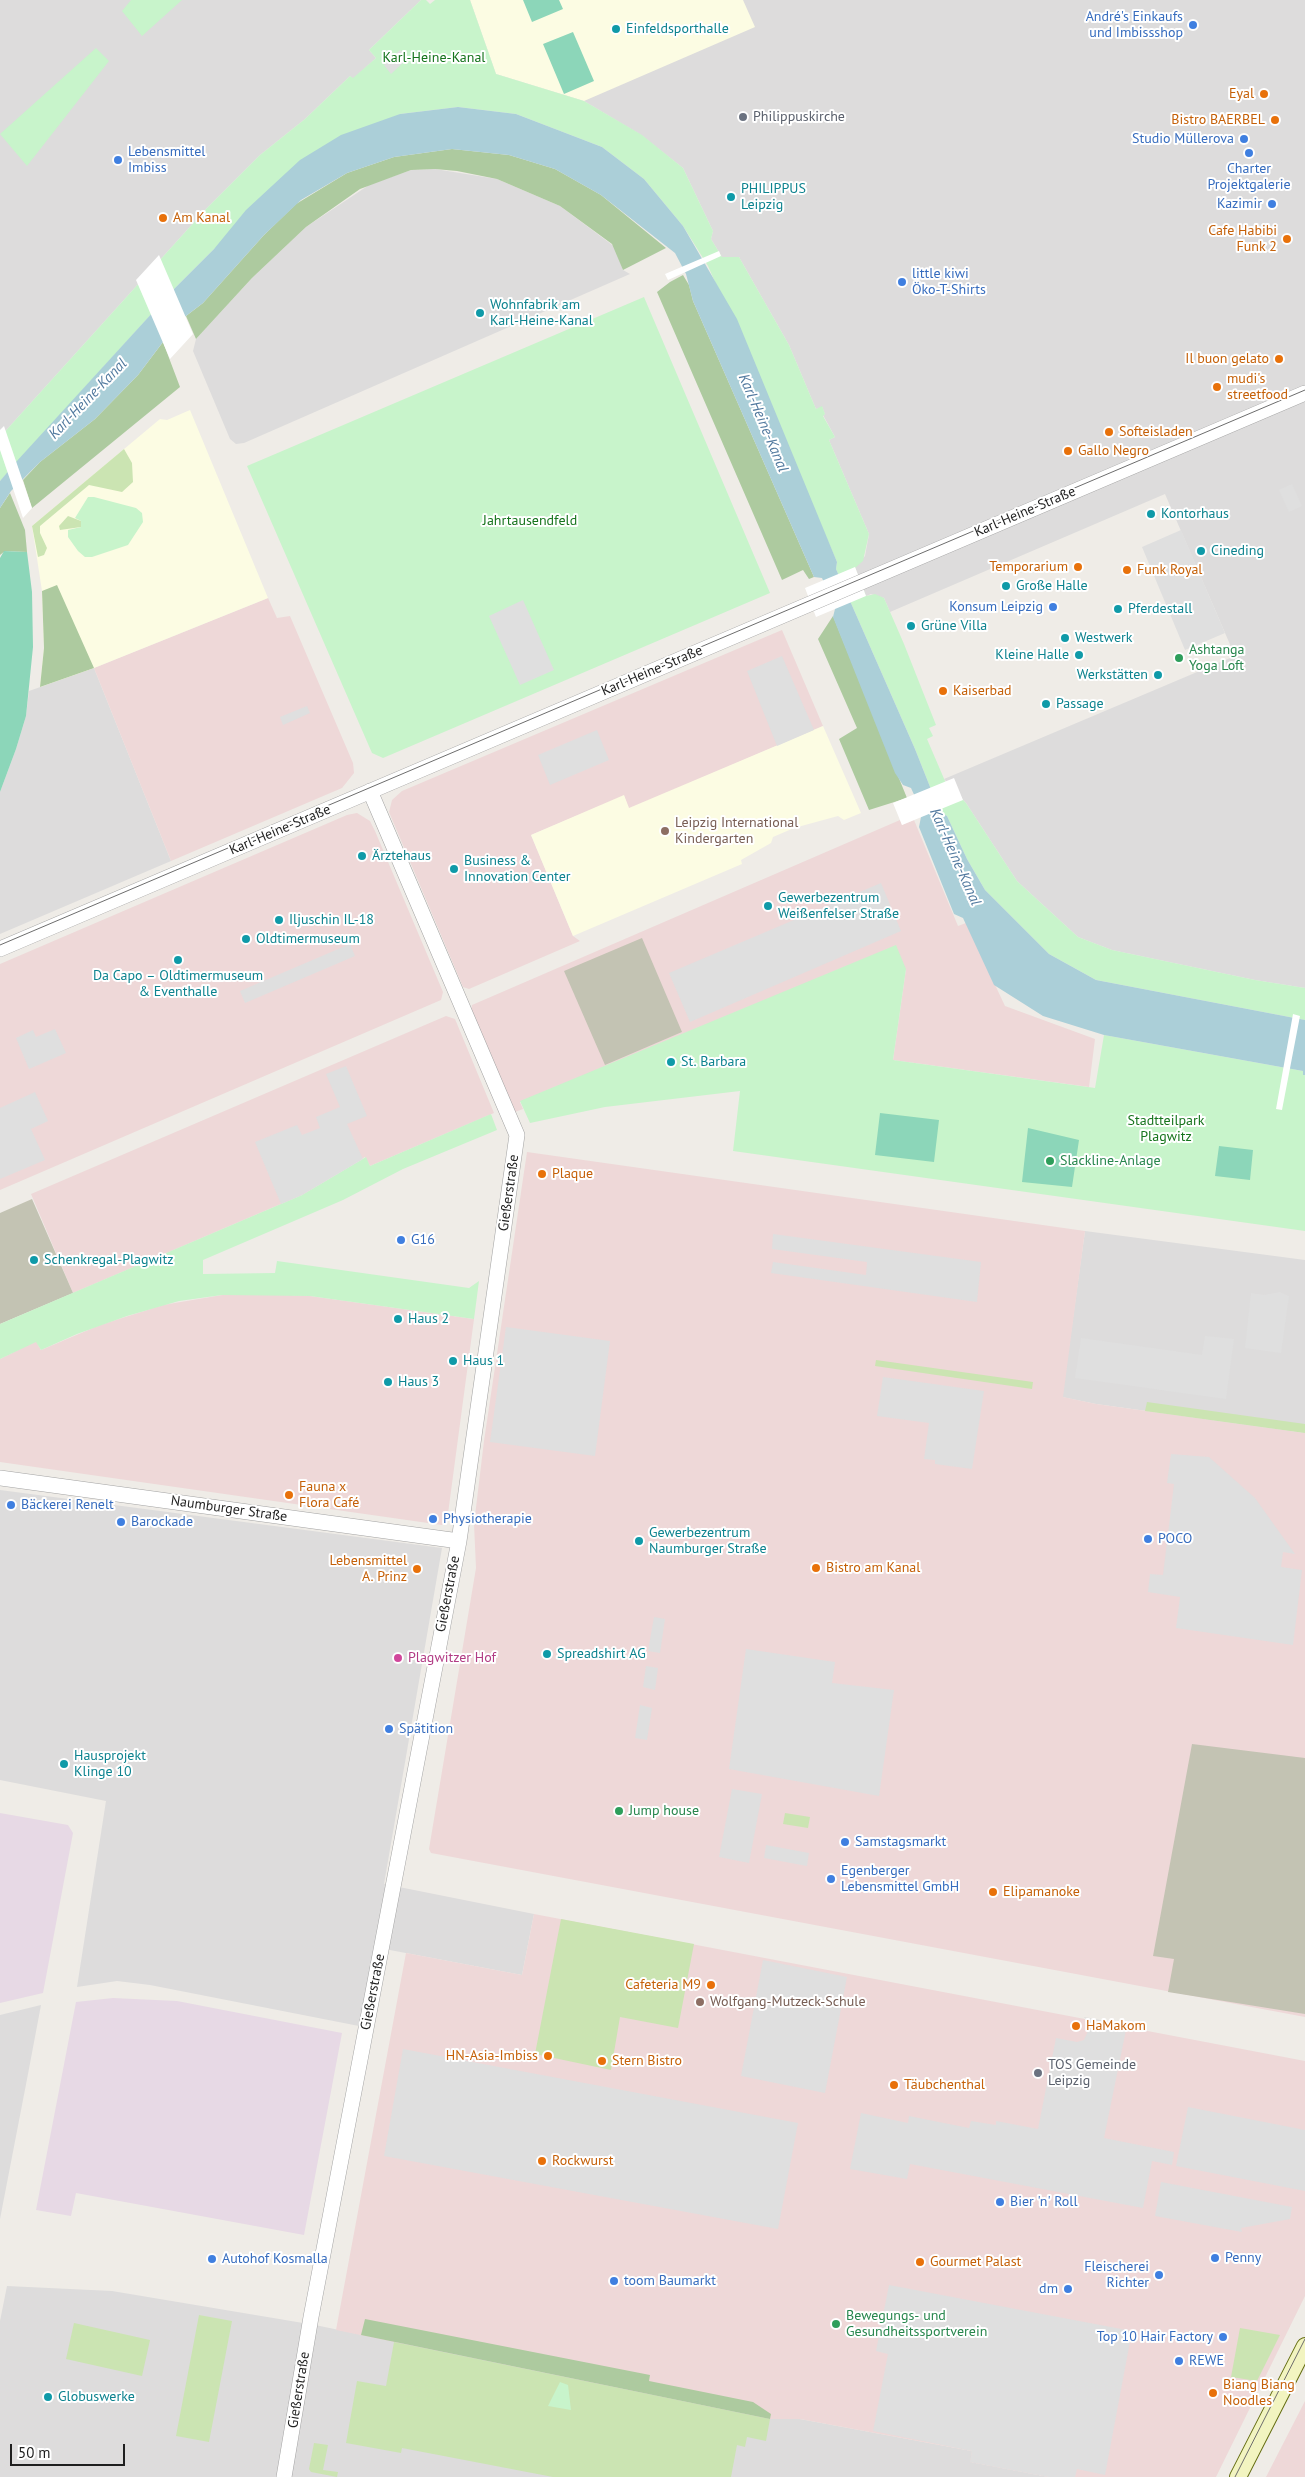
<!DOCTYPE html>
<html>
<head>
<meta charset="utf-8">
<style>
	body { margin:0 }
	#map { position:relative; width:1305px; height:2477px; overflow:hidden; background:#efece7; font-family:"PT Sans",sans-serif }
	canvas { display:block }
	.scale { position:absolute; left:10px; top:2444px; width:115px; height:22px; box-sizing:border-box; border:2px solid #1f1f1f; border-top:0; padding-left:6px; font-size:15px; line-height:18px; white-space:nowrap; color:#1f1f1f; -webkit-text-stroke:4px #fff; paint-order:stroke }
</style>
</head>
<body>
<div id="map">
<canvas width="1305" height="2477"></canvas>
<div class="scale">50 m</div>
</div>
<script>
const c = document.querySelector('canvas').getContext('2d');
c.lineJoin = 'round';
function fillPath(path, color) {
  c.fillStyle = color;
  c.fill(path, 'evenodd');
}
function poly(rows) {
  const path = new Path2D();
  for (const r of rows) {
    path.moveTo(r[0], r[1]);
    for (let i = 2; i < r.length; i += 2) path.lineTo(r[i], r[i + 1]);
  }
  return path;
}
function trace(path, color, width, dash) {
  c.strokeStyle = color;
  c.lineWidth = width;
  c.lineCap = dash ? 'butt' : 'round';
  c.setLineDash(dash || []);
  c.stroke(path);
}
function drawText(font, color, halo, rows, align = 'center') {
  c.font = font + ' "PT Sans",sans-serif';
  c.lineWidth = 4;
  c.setLineDash([]);
  c.textBaseline = 'middle';
  c.strokeStyle = halo;
  c.fillStyle = color;
  for (const [text, x, y, turn = 0] of rows) {
    c.save();
    c.translate(x, y);
    c.rotate((+turn || 0) * Math.PI / 180);
    c.textAlign = isNaN(turn) ? turn : align;
    if (halo) c.strokeText(text, 0, 0);
    c.fillText(text, 0, 0);
    c.restore();
  }
}
const residential = poly([
	[0,0,421,0,369,50,376,58,353,79,350,76,305,119,260,155,206,209,0,437],
	[470,0,1305,0,1305,988,1255,980,1112,950,1078,937,1017,881,966,803,944,779,1235,656,1165,494,890,612,884,598,871,594,866,596,855,567,865,556,869,534,829,440,835,437,823,415,825,414,822,407,816,409,789,345,739,257,722,257,711,239,713,231,683,168,641,135,584,101,496,74],
	[435,169,497,179,560,206,615,247,623,270,630,274,244,443,236,444,230,439,193,351,196,339,252,278,306,227,369,185,411,170],
	[94,668,171,861,0,934,0,792,16,749,26,716,29,691],
	[1085,1231,1305,1260,1305,1433,1096,1404,1062,1397],
	[0,1490,442,1548,384,1884,534,1914,522,1975,374,1947,359,2026,150,1985,117,1981,77,1987,106,1801,0,1780],
	[41,2005,28,2074,0,2219,0,2015],
	[7,2286,112,2291,315,2325,770,2419,800,2419,972,2451,971,2462,1049,2477,0,2477,0,2321]
]);
const commercial = poly([
	[268,598,277,618,290,616,353,763,354,773,342,788,171,861,94,668],
	[782,630,823,726,629,809,624,796,531,835,573,936,580,941,469,989,463,987,389,812,392,800,402,791],
	[357,813,370,821,375,831,443,992,441,1000,0,1190,0,964,347,815],
	[900,820,902,825,914,820,958,926,966,923,1005,1006,1095,1039,1089,1087,893,1060,906,969,690,1031,520,1102,523,1109,515,1112,471,1011,472,1005],
	[446,1016,455,1019,494,1113,370,1166,365,1157,302,1195,73,1293,31,1194],
	[527,1152,1085,1231,1063,1397,1096,1404,1305,1433,1305,2017,431,1853,429,1849,476,1568,474,1524,484,1441],
	[270,1294,310,1296,474,1319,447,1521,442,1525,0,1462,0,1359,36,1341,41,1350,100,1325,163,1305,222,1295],
	[534,1914,1305,2061,1305,2296,1216,2477,1049,2477,970,2462,972,2451,800,2419,770,2419,336,2330,406,1953,522,1975],
	[1305,2401,1305,2477,1266,2477]
]);
const industrial = poly([
	[0,1813,68,1825,73,1833,43,1993,0,2003],
	[113,1998,177,2001,342,2033,304,2235,76,2193,71,2216,36,2210,76,2002]
]);
const education = poly([
	[470,0,743,0,755,27,584,101,496,74],
	[190,410,268,598,94,668,40,687,44,648,42,591,32,526,160,419,167,420],
	[823,726,861,813,844,820,838,816,794,828,773,837,771,843,741,860,742,864,573,936,531,835,624,795,629,808]
]);
const construction = poly([
	[642,938,682,1032,605,1065,564,971],
	[32,1199,73,1293,0,1324,0,1213],
	[1192,1744,1305,1758,1305,2014,1168,1992,1174,1959,1153,1956]
]);
const grass = poly([
	[124,449,132,463,133,482,122,492,89,485,40,526,40,533,47,548,44,555,38,557,32,526],
	[68,516,81,521,81,527,60,530,59,526],
	[876,1360,1033,1382,1032,1389,875,1366],
	[1147,1402,1305,1424,1305,1433,1145,1411],
	[785,1813,810,1817,808,1828,783,1824],
	[561,1919,694,1944,678,2028,620,2017,611,2070,535,2054],
	[199,2315,232,2321,209,2442,176,2436],
	[74,2323,150,2340,142,2376,66,2359],
	[1240,2328,1280,2335,1257,2381,1231,2377],
	[394,2342,770,2419,766,2441,747,2437,745,2447,737,2445,731,2477,553,2477,402,2448,401,2453,346,2443,357,2381,386,2386],
	[314,2443,328,2445,323,2470,338,2472,337,2477,311,2472,309,2469]
]);
const forest = poly([
	[452,149,509,155,555,169,601,195,666,248,623,270,612,244,560,206,497,179,457,171,435,169,411,170,360,189,306,227,252,278,196,339,186,316,203,303,264,235,296,204,347,173,394,157],
	[683,275,689,285,693,301,814,577,809,579,803,570,782,580,657,292,670,282],
	[163,342,180,387,32,508,23,480,40,462,95,419,138,375],
	[10,493,25,530,27,552,5,551,0,555,0,508],
	[57,585,94,668,40,687,44,648,42,591],
	[833,616,907,798,869,810,839,739,857,728,818,639],
	[365,2319,650,2375,649,2381,753,2402,771,2414,770,2419,361,2335]
]);
const park = poly([
	[131,0,182,0,142,36,122,11],
	[421,0,426,0,430,4,435,0,470,0,496,74,584,101,642,135,683,168,713,231,711,239,722,257,739,257,789,345,816,409,822,406,825,414,823,416,835,437,829,440,869,534,863,561,855,568,866,596,875,594,884,598,904,644,936,725,929,728,933,736,927,739,945,781,966,803,1017,881,1078,937,1112,950,1255,980,1305,988,1305,1020,1096,980,1049,954,985,890,967,859,947,816,940,812,915,749,836,569,837,562,708,266,683,226,644,179,602,147,516,114,458,107,400,114,214,249,175,288,0,481,0,437,206,209,260,155,305,119,350,76,353,78,376,58,369,50],
	[96,48,109,61,27,166,0,134],
	[644,297,770,593,383,758,372,753,247,466],
	[88,497,94,497,136,508,142,513,143,522,128,545,92,557,85,557,78,551,68,537,68,530,81,527,81,521,75,518],
	[896,945,906,969,893,1060,1095,1088,1104,1035,1303,1071,1303,1075,1305,1075,1305,1231,733,1151,740,1091,605,1107,530,1123,520,1101],
	[491,1114,497,1130,403,1169,343,1200,203,1260,203,1274,275,1273,277,1261,469,1288,479,1281,474,1319,310,1296,222,1295,179,1301,127,1316,77,1334,41,1350,36,1342,0,1359,0,1324,302,1195,366,1157,370,1166],
	[560,2382,568,2385,571,2410,548,2406]
]);
const pitch = poly([
	[523,0,559,0,563,9,532,22],
	[573,32,594,81,564,94,543,44],
	[4,551,27,552,32,592,33,647,26,716,16,749,0,792,0,558],
	[880,1113,939,1120,934,1162,875,1155],
	[1028,1128,1079,1140,1072,1187,1022,1182],
	[1219,1146,1253,1150,1250,1180,1215,1176]
]);
const parking = poly([
	[400,50,408,58,391,74,384,65],
	[1292,484,1302,506,1289,512,1279,490],
	[1181,530,1225,633,1185,650,1142,547],
	[523,600,554,670,520,685,489,616],
	[782,656,814,730,777,746,747,671],
	[307,706,310,713,283,725,280,717],
	[597,730,609,760,550,785,538,755],
	[881,883,901,931,690,1022,669,973],
	[350,944,355,956,245,1003,240,991],
	[55,1029,66,1053,29,1069,16,1038,33,1030,36,1037],
	[346,1066,367,1116,347,1124,363,1159,302,1195,281,1204,255,1142,297,1125,302,1135,320,1128,316,1117,340,1107,326,1074],
	[35,1092,48,1121,31,1129,45,1160,0,1179,0,1108],
	[773,1234,981,1262,977,1302,771,1273,773,1262,866,1275,867,1262,772,1249],
	[1280,1292,1289,1296,1281,1353,1245,1348,1251,1293,1264,1295],
	[506,1327,610,1341,595,1456,490,1442],
	[1205,1336,1234,1339,1226,1399,1075,1378,1081,1338,1202,1355],
	[883,1377,984,1391,972,1469,935,1464,935,1460,924,1459,929,1423,877,1416],
	[1171,1454,1209,1457,1255,1498,1295,1554,1283,1552,1281,1567,1302,1570,1293,1645,1176,1628,1180,1597,1148,1592,1150,1574,1163,1575,1174,1484,1167,1483],
	[654,1617,665,1619,660,1653,648,1651],
	[746,1649,835,1662,832,1683,894,1690,879,1796,729,1769],
	[646,1666,658,1668,655,1690,643,1687],
	[640,1705,652,1708,647,1740,635,1738],
	[732,1789,762,1794,749,1863,719,1857],
	[766,1845,809,1853,807,1866,764,1858],
	[763,1960,847,1977,825,2093,741,2076],
	[1084,2017,1127,2025,1104,2138,1174,2152,1172,2165,1152,2161,1143,2208,910,2164,907,2179,850,2169,861,2113,908,2123,909,2116,969,2128,971,2121,996,2125,996,2121,1038,2129,1056,2038,1077,2042,1084,2040,1088,2031,1088,2022],
	[403,2049,798,2123,778,2229,384,2156],
	[1188,2107,1305,2130,1305,2191,1176,2166],
	[1161,2182,1292,2207,1290,2219,1241,2228,1242,2232,1155,2216],
	[889,2285,1132,2331,1105,2475,1077,2469,1075,2477,1049,2477,970,2462,972,2451,873,2431,888,2354,876,2351]
]);
const water = poly([
	[458,107,516,114,602,147,644,179,683,226,737,319,837,562,836,569,915,749,940,812,947,816,967,859,985,890,1049,954,1096,980,1305,1020,1305,1075,1303,1075,1303,1071,1104,1035,1043,1016,994,985,963,918,954,914,919,827,922,812,911,788,903,785,895,773,833,617,835,609,822,578,814,577,693,301,686,274,675,253,601,195,555,169,509,155,452,149,394,157,347,173,301,200,264,235,203,303,178,322,138,375,95,419,40,462,11,491,0,508,0,481,16,462,175,288,214,249,246,210,300,160,341,135,400,114]
]);
const pier = poly([
	[719,251,721,256,668,280,665,274],
	[159,255,193,334,170,359,136,280],
	[4,426,32,508,23,518,0,450,0,430],
	[855,567,866,596,816,617,805,588],
	[954,778,963,800,902,825,893,803],
	[1293,1014,1300,1016,1282,1110,1276,1109]
]);
const tertiary = poly([
	[0,949,1305,393],
	[0,1478,459,1541],
	[284,2477,311,2317,459,1541,517,1135,370,791]
]);
const secondary = poly([
	[1238,2477,1305,2346]
]);
const tram = poly([
	[0,945,1305,390],
	[1235,2477,1305,2339]
]);
const markers = [
	[1193,25,5,"#3f7fe0"],
	[616,29,5,"#0f9aa8"],
	[1264,94,5,"#e8710a"],
	[743,117,5,"#6b7280"],
	[1275,120,5,"#e8710a"],
	[1244,139,5,"#3f7fe0"],
	[1249,153,5,"#3f7fe0"],
	[118,160,5,"#3f7fe0"],
	[731,197,5,"#0f9aa8"],
	[1272,204,5,"#3f7fe0"],
	[163,218,5,"#e8710a"],
	[1287,239,5,"#e8710a"],
	[902,282,5,"#3f7fe0"],
	[480,313,5,"#0f9aa8"],
	[1279,359,5,"#e8710a"],
	[1217,387,5,"#e8710a"],
	[1109,432,5,"#e8710a"],
	[1068,451,5,"#e8710a"],
	[1151,514,5,"#0f9aa8"],
	[1201,551,5,"#0f9aa8"],
	[1078,567,5,"#e8710a"],
	[1127,570,5,"#e8710a"],
	[1006,586,5,"#0f9aa8"],
	[1053,607,5,"#3f7fe0"],
	[1118,609,5,"#0f9aa8"],
	[911,626,5,"#0f9aa8"],
	[1065,638,5,"#0f9aa8"],
	[1079,655,5,"#0f9aa8"],
	[1179,658,5,"#2e9e5b"],
	[1158,675,5,"#0f9aa8"],
	[943,691,5,"#e8710a"],
	[1046,704,5,"#0f9aa8"],
	[665,831,5,"#8d6e63"],
	[362,856,5,"#0f9aa8"],
	[454,869,5,"#0f9aa8"],
	[768,906,5,"#0f9aa8"],
	[279,920,5,"#0f9aa8"],
	[246,939,5,"#0f9aa8"],
	[178,960,5,"#0f9aa8"],
	[671,1062,5,"#0f9aa8"],
	[1050,1161,5,"#2e9e5b"],
	[542,1174,5,"#e8710a"],
	[401,1240,5,"#3f7fe0"],
	[34,1260,5,"#0f9aa8"],
	[398,1319,5,"#0f9aa8"],
	[453,1361,5,"#0f9aa8"],
	[388,1382,5,"#0f9aa8"],
	[289,1495,5,"#e8710a"],
	[11,1505,5,"#3f7fe0"],
	[433,1519,5,"#3f7fe0"],
	[121,1522,5,"#3f7fe0"],
	[1148,1539,5,"#3f7fe0"],
	[639,1541,5,"#0f9aa8"],
	[816,1568,5,"#e8710a"],
	[417,1569,5,"#e8710a"],
	[547,1654,5,"#0f9aa8"],
	[398,1658,5,"#d1479c"],
	[389,1729,5,"#3f7fe0"],
	[64,1764,5,"#0f9aa8"],
	[619,1811,5,"#2e9e5b"],
	[845,1842,5,"#3f7fe0"],
	[831,1879,5,"#3f7fe0"],
	[993,1892,5,"#e8710a"],
	[711,1985,5,"#e8710a"],
	[700,2002,5,"#8d6e63"],
	[1076,2026,5,"#e8710a"],
	[548,2056,5,"#e8710a"],
	[602,2061,5,"#e8710a"],
	[1038,2073,5,"#6b7280"],
	[894,2085,5,"#e8710a"],
	[542,2161,5,"#e8710a"],
	[1000,2202,5,"#3f7fe0"],
	[1215,2258,5,"#3f7fe0"],
	[212,2259,5,"#3f7fe0"],
	[920,2262,5,"#e8710a"],
	[1159,2275,5,"#3f7fe0"],
	[614,2281,5,"#3f7fe0"],
	[1068,2289,5,"#3f7fe0"],
	[836,2324,5,"#2e9e5b"],
	[1223,2337,5,"#3f7fe0"],
	[1179,2361,5,"#3f7fe0"],
	[1213,2393,5,"#e8710a"],
	[48,2397,5,"#0f9aa8"]
];
const shopNames = [
	["André's Einkaufs",1183,17,"right"],
	["und Imbissshop",1183,33,"right"],
	["Studio Müllerova",1234,139,"right"],
	["Lebensmittel",128,152],
	["Imbiss",128,168],
	["Charter",1249,169,"center"],
	["Projektgalerie",1249,185,"center"],
	["Kazimir",1262,204,"right"],
	["little kiwi",912,274],
	["Öko-T-Shirts",912,290],
	["Konsum Leipzig",1043,607,"right"],
	["G16",411,1240],
	["Bäckerei Renelt",21,1505],
	["Physiotherapie",443,1519],
	["Barockade",131,1522],
	["POCO",1158,1539],
	["Spätition",399,1729],
	["Samstagsmarkt",855,1842],
	["Egenberger",841,1871],
	["Lebensmittel GmbH",841,1887],
	["Bier 'n' Roll",1010,2202],
	["Penny",1225,2258],
	["Autohof Kosmalla",222,2259],
	["Fleischerei",1149,2267,"right"],
	["Richter",1149,2283,"right"],
	["toom Baumarkt",624,2281],
	["dm",1058,2289,"right"],
	["Top 10 Hair Factory",1213,2337,"right"],
	["REWE",1189,2361]
];
const cultureNames = [
	["Einfeldsporthalle",626,29],
	["PHILIPPUS",741,189],
	["Leipzig",741,205],
	["Wohnfabrik am",490,305],
	["Karl-Heine-Kanal",490,321],
	["Kontorhaus",1161,514],
	["Cineding",1211,551],
	["Große Halle",1016,586],
	["Pferdestall",1128,609],
	["Grüne Villa",921,626],
	["Westwerk",1075,638],
	["Kleine Halle",1069,655,"right"],
	["Werkstätten",1148,675,"right"],
	["Passage",1056,704],
	["Ärztehaus",372,856],
	["Business &",464,861],
	["Innovation Center",464,877],
	["Gewerbezentrum",778,898],
	["Weißenfelser Straße",778,914],
	["Iljuschin IL-18",289,920],
	["Oldtimermuseum",256,939],
	["Da Capo – Oldtimermuseum",178,976,"center"],
	["& Eventhalle",178,992,"center"],
	["St. Barbara",681,1062],
	["Schenkregal-Plagwitz",44,1260],
	["Haus 2",408,1319],
	["Haus 1",463,1361],
	["Haus 3",398,1382],
	["Gewerbezentrum",649,1533],
	["Naumburger Straße",649,1549],
	["Spreadshirt AG",557,1654],
	["Hausprojekt",74,1756],
	["Klinge 10",74,1772],
	["Globuswerke",58,2397]
];
const parkNames = [
	["Karl-Heine-Kanal",434,58],
	["Jahrtausendfeld",530,521],
	["Stadtteilpark",1166,1121],
	["Plagwitz",1166,1137]
];
const foodNames = [
	["Eyal",1254,94,"right"],
	["Bistro BAERBEL",1265,120,"right"],
	["Am Kanal",173,218],
	["Cafe Habibi",1277,231,"right"],
	["Funk 2",1277,247,"right"],
	["Il buon gelato",1269,359,"right"],
	["mudi's",1227,379],
	["streetfood",1227,395],
	["Softeisladen",1119,432],
	["Gallo Negro",1078,451],
	["Temporarium",1068,567,"right"],
	["Funk Royal",1137,570],
	["Kaiserbad",953,691],
	["Plaque",552,1174],
	["Fauna x",299,1487],
	["Flora Café",299,1503],
	["Lebensmittel",407,1561,"right"],
	["A. Prinz",407,1577,"right"],
	["Bistro am Kanal",826,1568],
	["Elipamanoke",1003,1892],
	["Cafeteria M9",701,1985,"right"],
	["HaMakom",1086,2026],
	["HN-Asia-Imbiss",538,2056,"right"],
	["Stern Bistro",612,2061],
	["Täubchenthal",904,2085],
	["Rockwurst",552,2161],
	["Gourmet Palast",930,2262],
	["Biang Biang",1223,2385],
	["Noodles",1223,2401]
];
const worshipNames = [
	["Philippuskirche",753,117],
	["TOS Gemeinde",1048,2065],
	["Leipzig",1048,2081]
];
const streetNames = [
	["Karl-Heine-Straße",1025,512,-23],
	["Karl-Heine-Straße",652,671,-23],
	["Karl-Heine-Straße",280,830,-23],
	["Gießerstraße",509,1193,-82],
	["Naumburger Straße",229,1509,8],
	["Gießerstraße",448,1594,-79],
	["Gießerstraße",373,1992,-79],
	["Gießerstraße",299,2390,-81]
];
const leisureNames = [
	["Ashtanga",1189,650],
	["Yoga Loft",1189,666],
	["Slackline-Anlage",1060,1161],
	["Jump house",629,1811],
	["Bewegungs- und",846,2316],
	["Gesundheitssportverein",846,2332]
];
const educationNames = [
	["Leipzig International",675,823],
	["Kindergarten",675,839],
	["Wolfgang-Mutzeck-Schule",710,2002]
];
const hotelNames = [
	["Plagwitzer Hof",408,1658]
];
const waterNames = [
	["Karl-Heine-Kanal",88,399,-46],
	["Karl-Heine-Kanal",763,423,67],
	["Karl-Heine-Kanal",955,857,66]
];
fillPath(residential, '#dddcdc');
fillPath(commercial, '#eed8d8');
fillPath(industrial, '#e7d9e5');
fillPath(education, '#fcfce3');
fillPath(construction, '#c3c3b3');
fillPath(grass, '#cbe4b2');
fillPath(forest, '#adca9f');
fillPath(park, '#c8f4cb');
fillPath(pitch, '#8cd6b9');
fillPath(parking, '#dfdfdf');
fillPath(water, '#abcfd8');
fillPath(pier, '#fff');
trace(tertiary, '#a3a3a3', 16);
trace(secondary, '#646d10', 18);
trace(tertiary, '#fff', 15);
trace(secondary, '#f2f4c0', 16);
trace(tram, '#6d6d6d', 1);
for (const [x, y, r, color] of markers) {
  const dot = new Path2D();
  dot.arc(x, y, r, 0, 2 * Math.PI);
  c.fillStyle = color;
  c.fill(dot);
  trace(dot, '#fff', 2);
}
drawText('14px', '#366cbe', '#fff', shopNames, 'left');
drawText('14px', '#0d838f', '#fff', cultureNames, 'left');
drawText('14px', '#16741d', '#fff', parkNames);
drawText('14px', '#c56008', '#fff', foodNames, 'left');
drawText('14px', '#5b616d', '#fff', worshipNames, 'left');
drawText('14px', '#1f1f1f', '#fff', streetNames);
drawText('14px', '#27864d', '#fff', leisureNames, 'left');
drawText('14px', '#785e54', '#fff', educationNames, 'left');
drawText('14px', '#b23c85', '#fff', hotelNames, 'left');
drawText('italic 15px', '#527a9f', '#fff', waterNames);
</script>
</body>
</html>
